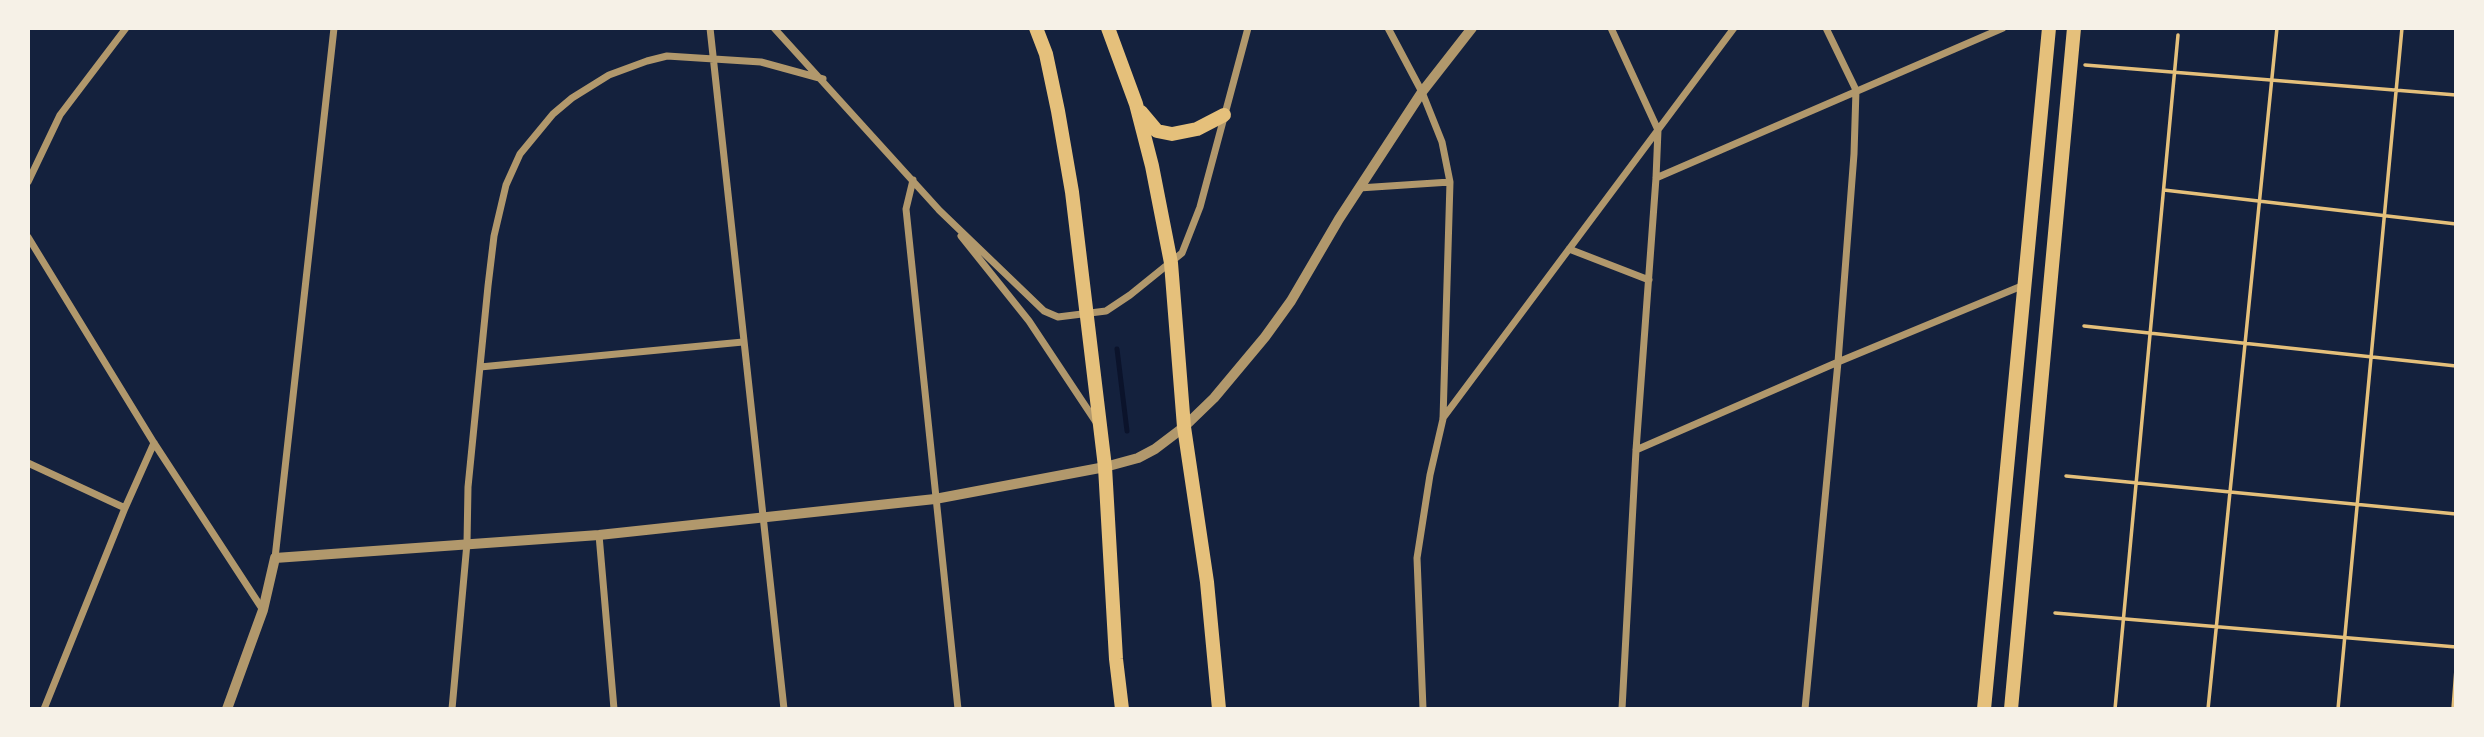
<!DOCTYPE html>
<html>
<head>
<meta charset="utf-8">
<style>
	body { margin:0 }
	#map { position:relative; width:2484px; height:737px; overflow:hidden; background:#14213d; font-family:"Roboto Serif",serif }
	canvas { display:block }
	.frame { position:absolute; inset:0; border:30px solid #f6f1e7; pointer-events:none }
</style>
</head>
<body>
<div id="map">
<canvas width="2484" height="737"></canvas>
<div class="frame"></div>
</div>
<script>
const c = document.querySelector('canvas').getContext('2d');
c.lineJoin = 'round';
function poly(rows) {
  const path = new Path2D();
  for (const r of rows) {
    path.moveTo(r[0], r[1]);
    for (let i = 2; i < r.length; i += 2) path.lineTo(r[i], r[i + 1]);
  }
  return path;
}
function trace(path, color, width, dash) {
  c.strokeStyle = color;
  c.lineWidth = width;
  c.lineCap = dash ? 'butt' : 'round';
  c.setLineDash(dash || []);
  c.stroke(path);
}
const stream = poly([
	[1117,349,1127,431]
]);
const path = poly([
	[2085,65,2456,95],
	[2164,190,2456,224],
	[2084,326,2456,366],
	[2066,476,2456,514],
	[2055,613,2456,647],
	[2115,709,2178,35],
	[2208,709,2277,28],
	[2338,709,2402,28],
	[2453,709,2456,669]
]);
const minor = poly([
	[710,28,784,709],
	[774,28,940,211],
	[1388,28,1422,92,1442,142,1450,182,1443,419,1430,475,1417,558,1423,709],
	[1611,28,1658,130,1656,178,1636,450,1622,709],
	[1656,178,2003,28],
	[913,180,906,209,958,709],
	[28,182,60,115,126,28],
	[1359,188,1450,182],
	[939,210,1044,311,1058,317,1106,311,1130,295,1182,253,1200,207,1248,28],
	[961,236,1029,321,1096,422],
	[28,237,154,443,263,610],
	[1569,249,1649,280],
	[480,367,743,342],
	[1443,418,1734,28],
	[1636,450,1838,362,2024,285],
	[28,463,125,508],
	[599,535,614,709],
	[275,558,334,28],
	[44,709,125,508,154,443],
	[452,709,467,543,468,487,488,286,494,236,506,185,520,154,553,114,572,98,609,75,647,61,667,56,761,62,823,79],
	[1805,709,1838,362,1854,154,1856,90,1826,28]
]);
const tertiary = poly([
	[227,709,263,610,275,558,599,535,935,499,1105,467,1138,458,1155,449,1184,427,1214,398,1265,337,1291,301,1339,219,1422,92,1472,28]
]);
const primary = poly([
	[1036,28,1046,54,1058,111,1072,192,1105,467,1116,659,1122,709],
	[1108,28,1136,104,1152,166,1171,263,1184,427,1207,582,1219,709],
	[1141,112,1157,131,1172,134,1197,129,1224,115],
	[1984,709,2049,28],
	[2011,709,2074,28]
]);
trace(stream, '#0b132b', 5);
trace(path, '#e5c07b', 3.5);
trace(minor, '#b1986c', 7);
trace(tertiary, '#b1986c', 10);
trace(primary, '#e5c07b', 14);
</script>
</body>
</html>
